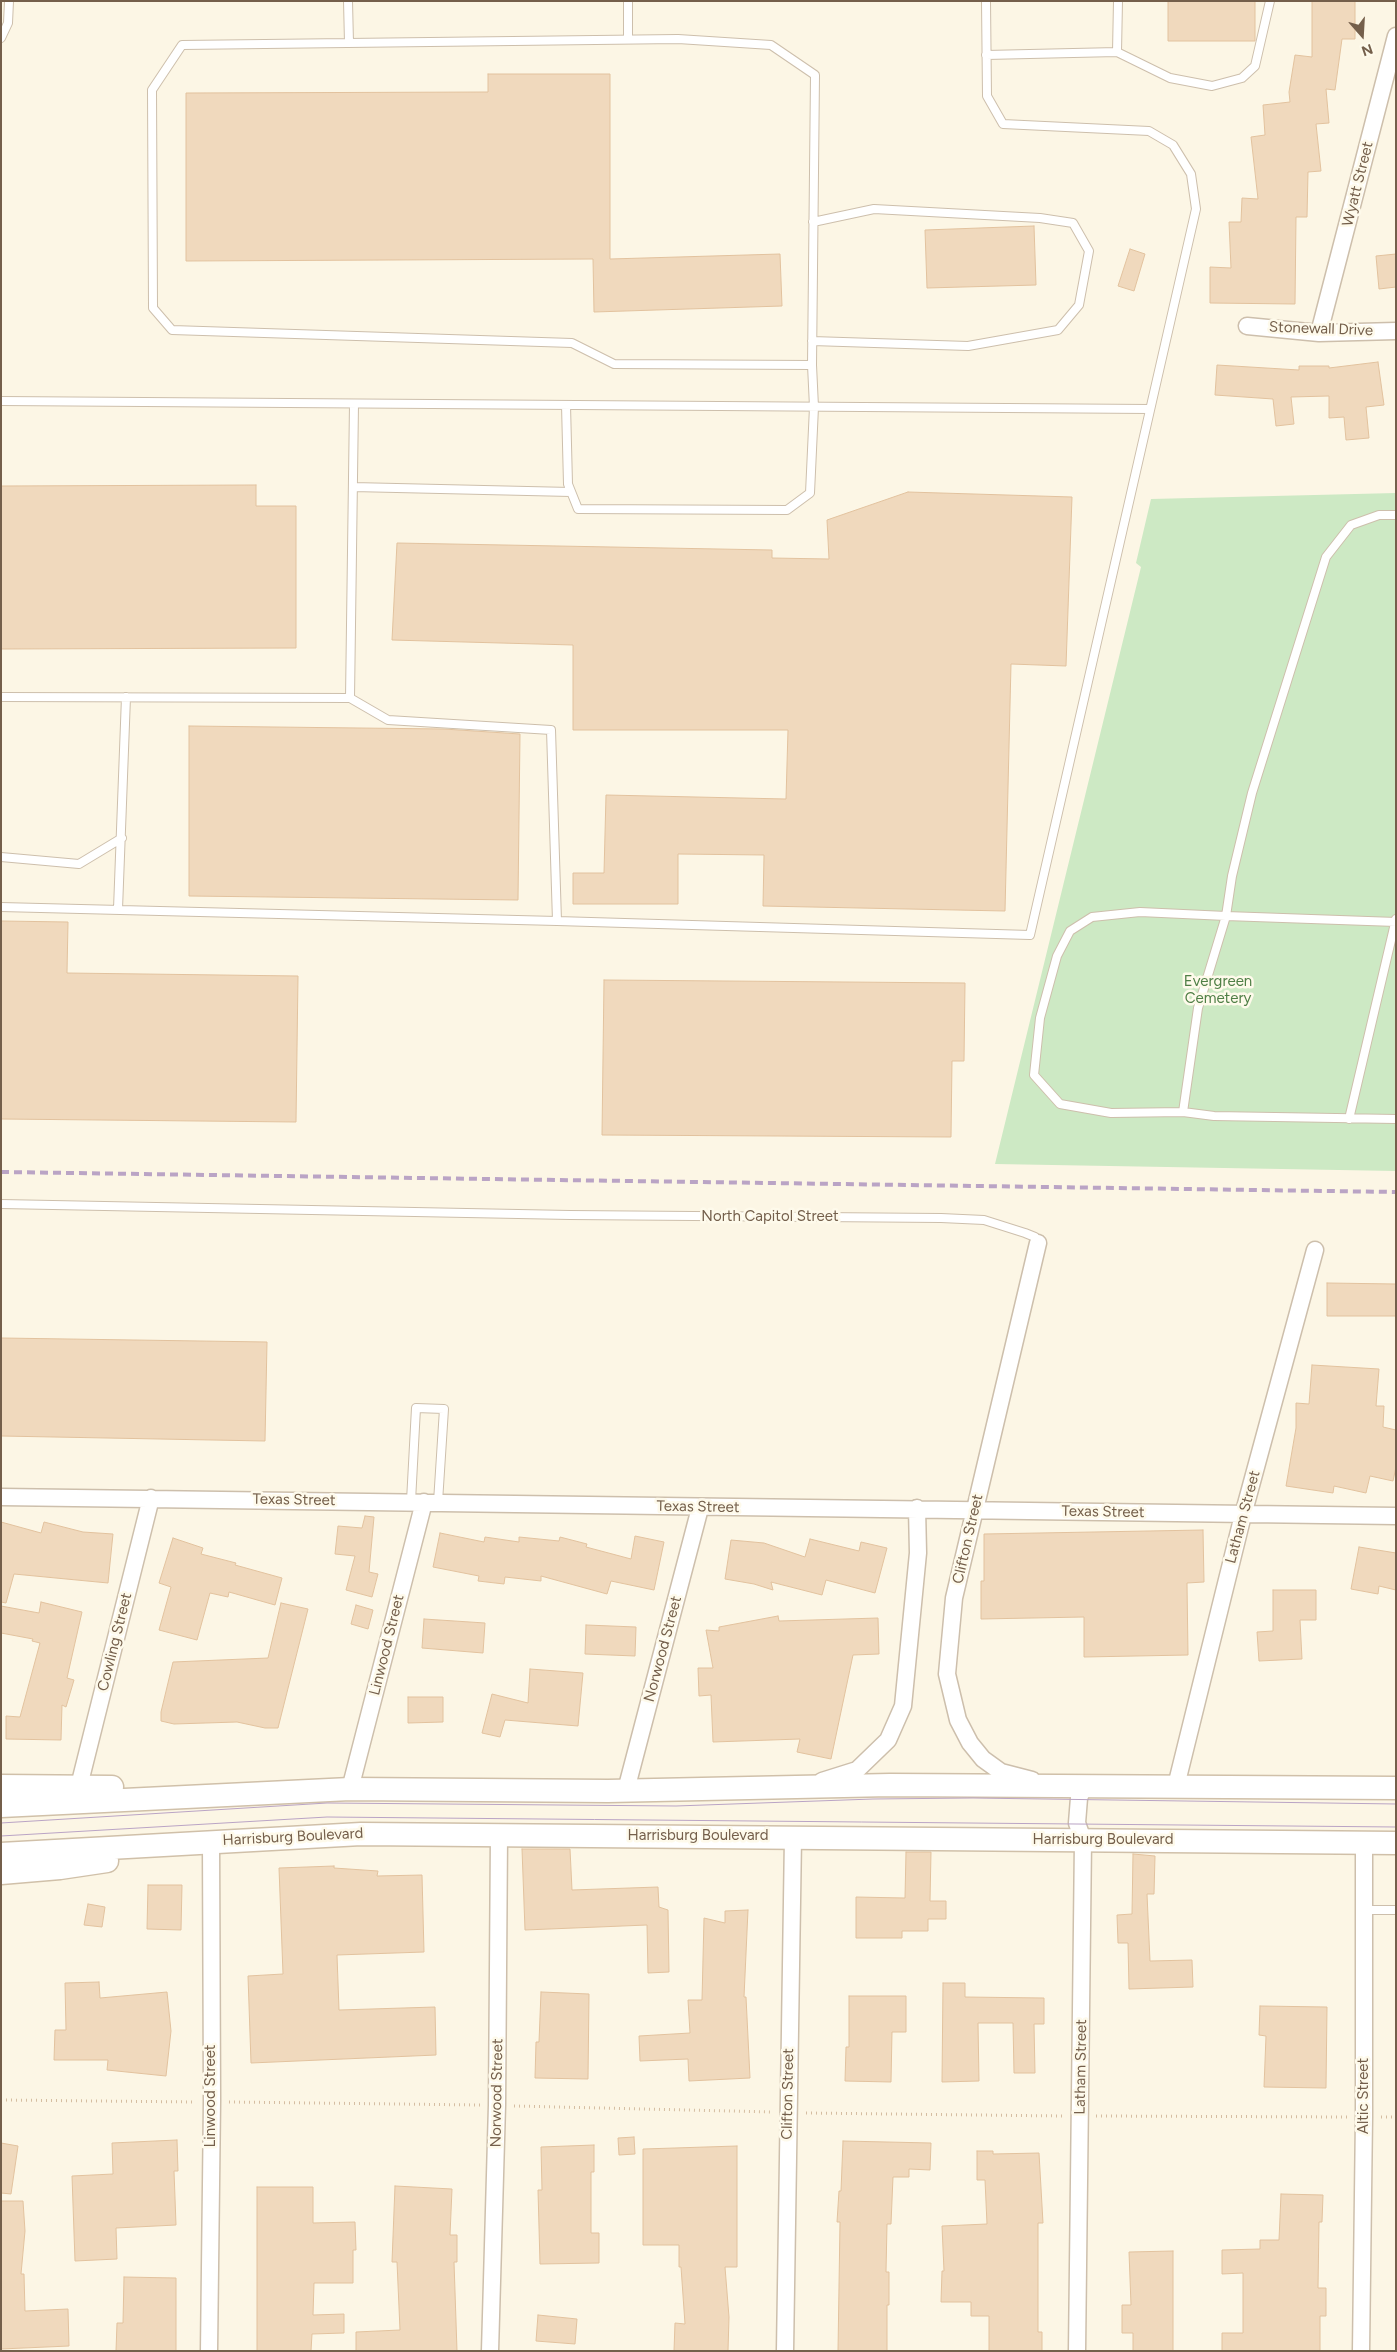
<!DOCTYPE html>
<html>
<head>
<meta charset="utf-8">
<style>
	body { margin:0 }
	#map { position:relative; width:1397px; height:2352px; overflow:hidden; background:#fcf6e5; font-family:Figtree,sans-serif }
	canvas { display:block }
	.frame { position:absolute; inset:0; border:2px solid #745f4b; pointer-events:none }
	.north { position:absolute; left:1337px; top:10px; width:50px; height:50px; -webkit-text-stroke:4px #fefaeb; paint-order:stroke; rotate:161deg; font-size:14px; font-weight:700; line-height:20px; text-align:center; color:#745f4b }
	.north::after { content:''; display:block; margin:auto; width:18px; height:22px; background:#745f4b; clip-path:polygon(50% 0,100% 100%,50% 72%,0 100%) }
</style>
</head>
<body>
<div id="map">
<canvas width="1397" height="2352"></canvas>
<div class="frame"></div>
<div class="north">N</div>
</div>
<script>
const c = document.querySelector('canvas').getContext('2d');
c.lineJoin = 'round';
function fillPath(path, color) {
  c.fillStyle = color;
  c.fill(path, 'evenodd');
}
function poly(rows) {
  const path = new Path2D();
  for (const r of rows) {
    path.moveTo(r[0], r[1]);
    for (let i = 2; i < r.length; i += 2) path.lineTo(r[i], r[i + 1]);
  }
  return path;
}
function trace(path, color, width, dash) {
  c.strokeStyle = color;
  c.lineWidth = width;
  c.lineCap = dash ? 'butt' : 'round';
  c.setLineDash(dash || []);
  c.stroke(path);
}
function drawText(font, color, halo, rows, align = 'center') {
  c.font = font + ' Figtree,sans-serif';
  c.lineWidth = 5;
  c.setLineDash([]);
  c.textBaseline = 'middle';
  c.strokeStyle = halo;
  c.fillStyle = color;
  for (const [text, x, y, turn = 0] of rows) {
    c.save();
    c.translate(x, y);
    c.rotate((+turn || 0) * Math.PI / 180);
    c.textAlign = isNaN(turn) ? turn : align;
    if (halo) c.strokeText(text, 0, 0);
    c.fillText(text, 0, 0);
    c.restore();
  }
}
const green = poly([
	[1396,493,1396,1171,995,1164,1141,567,1136,563,1151,499]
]);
const building = poly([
	[1168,1,1255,1,1255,41,1168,41,1168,1],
	[1312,1,1355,1,1355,39,1342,39,1335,90,1326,89,1329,123,1316,124,1321,171,1308,172,1307,217,1296,217,1295,304,1210,303,1210,267,1231,268,1229,222,1241,222,1242,198,1258,199,1251,137,1265,135,1263,105,1290,102,1289,92,1295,55,1312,57,1312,1],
	[488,74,610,74,610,259,780,254,782,306,594,312,593,259,186,261,186,93,488,92,488,74],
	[1034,226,1036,285,927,288,925,230,1034,226],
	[1130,249,1145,254,1134,291,1118,286,1130,249],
	[1396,254,1396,287,1379,289,1376,256,1396,254],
	[1378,362,1384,405,1366,407,1369,438,1346,440,1344,417,1329,418,1329,396,1291,397,1294,424,1276,426,1273,399,1215,395,1217,365,1299,370,1299,366,1329,366,1329,368,1378,362],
	[256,485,256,506,296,506,296,648,1,649,1,486,256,485],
	[908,492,1072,497,1066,666,1011,664,1005,911,763,906,764,855,678,854,678,904,573,904,573,873,604,873,606,795,786,799,788,730,573,730,573,645,392,640,397,543,772,550,772,558,829,559,827,520,908,492],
	[189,726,444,729,520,734,518,900,189,896,189,726],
	[1,921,68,922,67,973,298,976,296,1122,1,1119,1,921],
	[604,980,965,983,964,1061,952,1061,951,1137,602,1135,604,980],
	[1327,1283,1396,1284,1396,1316,1327,1316,1327,1283],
	[1,1338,267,1342,265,1441,1,1436,1,1338],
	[1312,1365,1379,1369,1376,1406,1384,1406,1383,1427,1396,1430,1396,1467,1393,1481,1370,1476,1366,1493,1334,1486,1333,1493,1286,1486,1296,1428,1296,1403,1309,1404,1312,1365],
	[365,1516,374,1517,369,1572,378,1574,372,1597,346,1590,355,1556,335,1554,338,1526,362,1528,365,1516],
	[1,1522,41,1533,44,1522,83,1532,113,1534,108,1583,14,1574,6,1603,1,1602,1,1522],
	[1203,1530,1204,1582,1187,1583,1188,1655,1084,1657,1084,1617,981,1619,981,1581,984,1581,984,1534,1203,1530],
	[440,1533,484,1542,485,1537,519,1542,519,1537,559,1541,560,1537,587,1544,586,1547,631,1559,635,1536,664,1542,654,1590,611,1581,607,1594,541,1576,541,1581,505,1577,504,1584,478,1581,479,1576,433,1567,440,1533],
	[173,1538,203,1548,201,1554,236,1563,235,1565,282,1578,275,1605,229,1592,228,1597,210,1593,197,1640,159,1630,171,1587,159,1583,173,1538],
	[810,1539,859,1551,861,1542,887,1548,875,1593,826,1580,822,1595,771,1582,773,1590,754,1584,725,1579,731,1540,764,1543,805,1557,810,1539],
	[1359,1547,1396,1553,1396,1590,1379,1586,1378,1594,1351,1589,1359,1547],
	[1273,1590,1316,1590,1316,1620,1300,1620,1302,1659,1259,1661,1257,1632,1273,1631,1273,1590],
	[41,1602,82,1612,67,1678,74,1680,66,1707,62,1705,61,1740,6,1739,6,1716,20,1717,40,1643,32,1641,33,1639,1,1633,1,1606,39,1613,41,1602],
	[281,1603,308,1609,278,1728,265,1728,237,1722,174,1724,161,1721,161,1712,173,1662,268,1658,281,1603],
	[356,1605,373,1610,368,1629,351,1624,356,1605],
	[778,1616,779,1621,878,1618,879,1654,853,1655,831,1759,797,1752,800,1739,713,1742,711,1695,699,1696,698,1668,713,1668,706,1630,719,1631,719,1627,778,1616],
	[424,1619,485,1623,483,1653,422,1648,424,1619],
	[586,1625,636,1627,635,1656,585,1654,586,1625],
	[530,1669,583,1673,578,1726,505,1720,500,1737,482,1733,492,1694,528,1703,530,1669],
	[408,1697,443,1697,443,1722,408,1723,408,1697],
	[522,1849,570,1849,572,1890,658,1887,659,1907,668,1910,669,1972,648,1973,647,1925,525,1930,522,1849],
	[906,1852,931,1852,930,1901,946,1901,946,1919,928,1919,928,1931,902,1931,902,1938,856,1938,856,1897,905,1898,906,1852],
	[1133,1854,1155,1856,1154,1894,1147,1894,1150,1961,1192,1960,1193,1987,1129,1989,1128,1943,1118,1943,1117,1915,1132,1914,1133,1854],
	[334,1866,334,1868,378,1871,377,1876,422,1875,424,1952,337,1955,339,2010,435,2007,436,2055,251,2063,248,1976,283,1974,279,1868,334,1866],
	[148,1885,182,1885,181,1930,147,1929,148,1885],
	[88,1904,105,1907,102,1927,84,1925,88,1904],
	[748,1910,744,1997,746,1997,750,2078,689,2081,688,2059,640,2061,639,2036,690,2033,688,2000,702,2000,704,1918,725,1923,725,1911,748,1910],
	[99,1982,100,1998,167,1992,171,2031,166,2076,107,2070,108,2060,54,2060,55,2030,66,2030,65,1983,99,1982],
	[943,1983,965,1983,965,1997,1044,1998,1044,2024,1034,2024,1035,2073,1014,2073,1013,2023,978,2023,979,2081,942,2082,943,1983],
	[541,1992,589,1994,588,2079,535,2078,536,2042,539,2042,541,1992],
	[849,1996,906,1996,906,2032,892,2032,891,2082,845,2081,846,2047,849,2047,849,1996],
	[1260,2006,1327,2007,1326,2088,1264,2087,1266,2036,1259,2035,1260,2006],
	[634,2137,635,2154,619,2155,618,2138,634,2137],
	[177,2140,178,2171,174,2171,176,2225,116,2228,117,2259,75,2261,72,2176,113,2174,112,2143,177,2140],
	[843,2141,931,2143,930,2170,909,2169,909,2177,893,2177,891,2224,887,2224,886,2272,889,2272,889,2305,887,2305,887,2351,838,2351,840,2222,837,2222,839,2191,841,2191,843,2141],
	[1,2143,18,2146,11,2194,1,2193,1,2143],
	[594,2145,594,2172,591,2172,591,2233,599,2233,599,2263,540,2264,538,2190,542,2190,541,2147,594,2145],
	[737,2146,737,2267,725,2267,729,2317,728,2351,674,2351,675,2323,685,2324,681,2267,679,2267,679,2245,643,2245,643,2149,737,2146],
	[977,2151,993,2151,993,2154,1039,2153,1043,2223,1038,2223,1038,2332,1042,2332,1042,2351,989,2351,989,2316,971,2316,971,2302,941,2302,942,2271,944,2271,942,2226,987,2224,985,2180,977,2180,977,2151],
	[395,2186,452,2189,450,2235,457,2235,457,2262,454,2262,457,2351,356,2351,356,2332,400,2330,397,2262,392,2262,395,2186],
	[257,2187,313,2187,313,2223,355,2222,356,2250,353,2250,353,2283,314,2283,313,2315,344,2314,344,2333,312,2334,311,2351,257,2351,257,2187],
	[1281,2194,1323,2195,1322,2222,1319,2222,1318,2288,1326,2288,1326,2316,1320,2316,1320,2351,1222,2351,1222,2333,1243,2333,1243,2273,1222,2274,1222,2250,1260,2249,1260,2240,1279,2240,1281,2194],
	[1,2201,23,2201,25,2231,21,2274,24,2274,25,2311,68,2309,69,2346,1,2349,1,2201],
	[1173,2251,1173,2351,1133,2351,1133,2333,1122,2333,1122,2305,1131,2305,1129,2252,1173,2251],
	[124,2277,176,2278,176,2351,116,2351,117,2323,123,2323,124,2277],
	[538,2315,577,2319,575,2344,536,2341,538,2315]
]);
const path = poly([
	[1,2100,195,2102],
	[229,2102,480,2105],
	[514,2106,773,2112],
	[806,2113,1063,2116],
	[1096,2116,1348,2117],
	[1381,2117,1396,2117]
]);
const lane = poly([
	[348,1,349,43],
	[628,1,628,39],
	[1,38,8,23,9,1],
	[1117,52,1170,78,1212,86,1242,78,1255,66,1270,1],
	[986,55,1117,52,1118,1],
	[812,341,968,346,1058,330,1079,305,1089,251,1073,223,1040,218,874,209,813,222],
	[1,401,1150,409],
	[566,405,568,484,578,509,787,510,810,493,814,407,812,365,614,364,572,343,172,330,153,308,152,90,182,45,678,39,771,45,815,75,812,365],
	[353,487,571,492],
	[1396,515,1379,515,1351,525,1326,557,1252,793,1232,876,1226,916,1396,922],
	[1,697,350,698,354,404],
	[350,698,388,720,551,730,557,921],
	[1,857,79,864,122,838],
	[1,907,557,921,1030,935,1196,209,1191,174,1173,145,1149,131,1003,124,987,96,986,1],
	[118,909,126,697],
	[1183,1112,1111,1113,1060,1104,1034,1075,1040,1018,1057,956,1070,931,1092,917,1140,912,1226,916,1198,1008,1183,1112,1214,1116,1396,1119],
	[1349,1119,1396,919],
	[1,1204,570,1215,941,1218,984,1220,1025,1233,1035,1237,1038,1243],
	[411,1501,416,1408,444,1409,438,1502],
	[1364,1910,1396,1910]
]);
const street = poly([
	[1247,326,1319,333,1396,331],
	[1319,333,1396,36],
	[1,1497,1396,1516],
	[1032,1780,1001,1772,983,1759,970,1743,958,1720,947,1674,954,1598,1038,1243],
	[822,1781,857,1770,888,1740,903,1706,918,1553,917,1508],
	[79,1786,151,1498],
	[1176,1786,1243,1515,1315,1250],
	[350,1789,424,1502],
	[626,1790,700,1508],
	[209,2351,212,2101,211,1841],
	[490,2351,497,2105,499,1835],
	[785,2351,793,1837],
	[1077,2351,1083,1840,1077,1823,1079,1798,1085,1785],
	[1361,2351,1364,2116,1364,1842]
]);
const secondary = poly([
	[1,1786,112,1787],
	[1,1806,350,1789,608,1791,890,1785,1396,1788],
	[1,1854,361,1834,1396,1843],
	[1,1873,60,1868,107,1861]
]);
const tram = poly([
	[1,1823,327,1803,676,1806,873,1799,973,1798,1396,1804],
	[1,1836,327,1817,1396,1827]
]);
const rail = poly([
	[1,1172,1396,1192]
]);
const streetNames = [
	["Wyatt Street",1358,184,-76],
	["Stonewall Drive",1321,329,2],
	["North Capitol Street",770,1217],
	["Texas Street",294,1500,1],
	["Texas Street",698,1507,1],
	["Texas Street",1103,1512,1],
	["Latham Street",1243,1517,-75],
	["Clifton Street",968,1539,-77],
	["Cowling Street",115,1642,-76],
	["Linwood Street",387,1645,-76],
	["Norwood Street",663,1649,-75],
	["Harrisburg Boulevard",698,1836],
	["Harrisburg Boulevard",293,1837,-3],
	["Harrisburg Boulevard",1103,1840],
	["Latham Street",1081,2067,-89],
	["Norwood Street",497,2093,-89],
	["Clifton Street",788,2094,-89],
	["Linwood Street",211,2096,-90],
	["Altic Street",1364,2096,-90]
];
const parkNames = [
	["Evergreen",1218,982],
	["Cemetery",1218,999]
];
fillPath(green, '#cde9c4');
fillPath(building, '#f0d9bd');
trace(building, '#e2c29e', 1);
trace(lane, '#cdbfac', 10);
trace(street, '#cdbfac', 19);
trace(secondary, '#d0c0a9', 25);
trace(path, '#d5bda1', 3, [1, 4]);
trace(lane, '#fff', 8);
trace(street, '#fff', 16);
trace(secondary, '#fff', 22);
trace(tram, '#baa4c5', 1);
trace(rail, '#baa4c5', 4, [8, 5]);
drawText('15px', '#745f4b', '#fefaeb', streetNames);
drawText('15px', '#4f7f46', '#fefaeb', parkNames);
</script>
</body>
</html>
